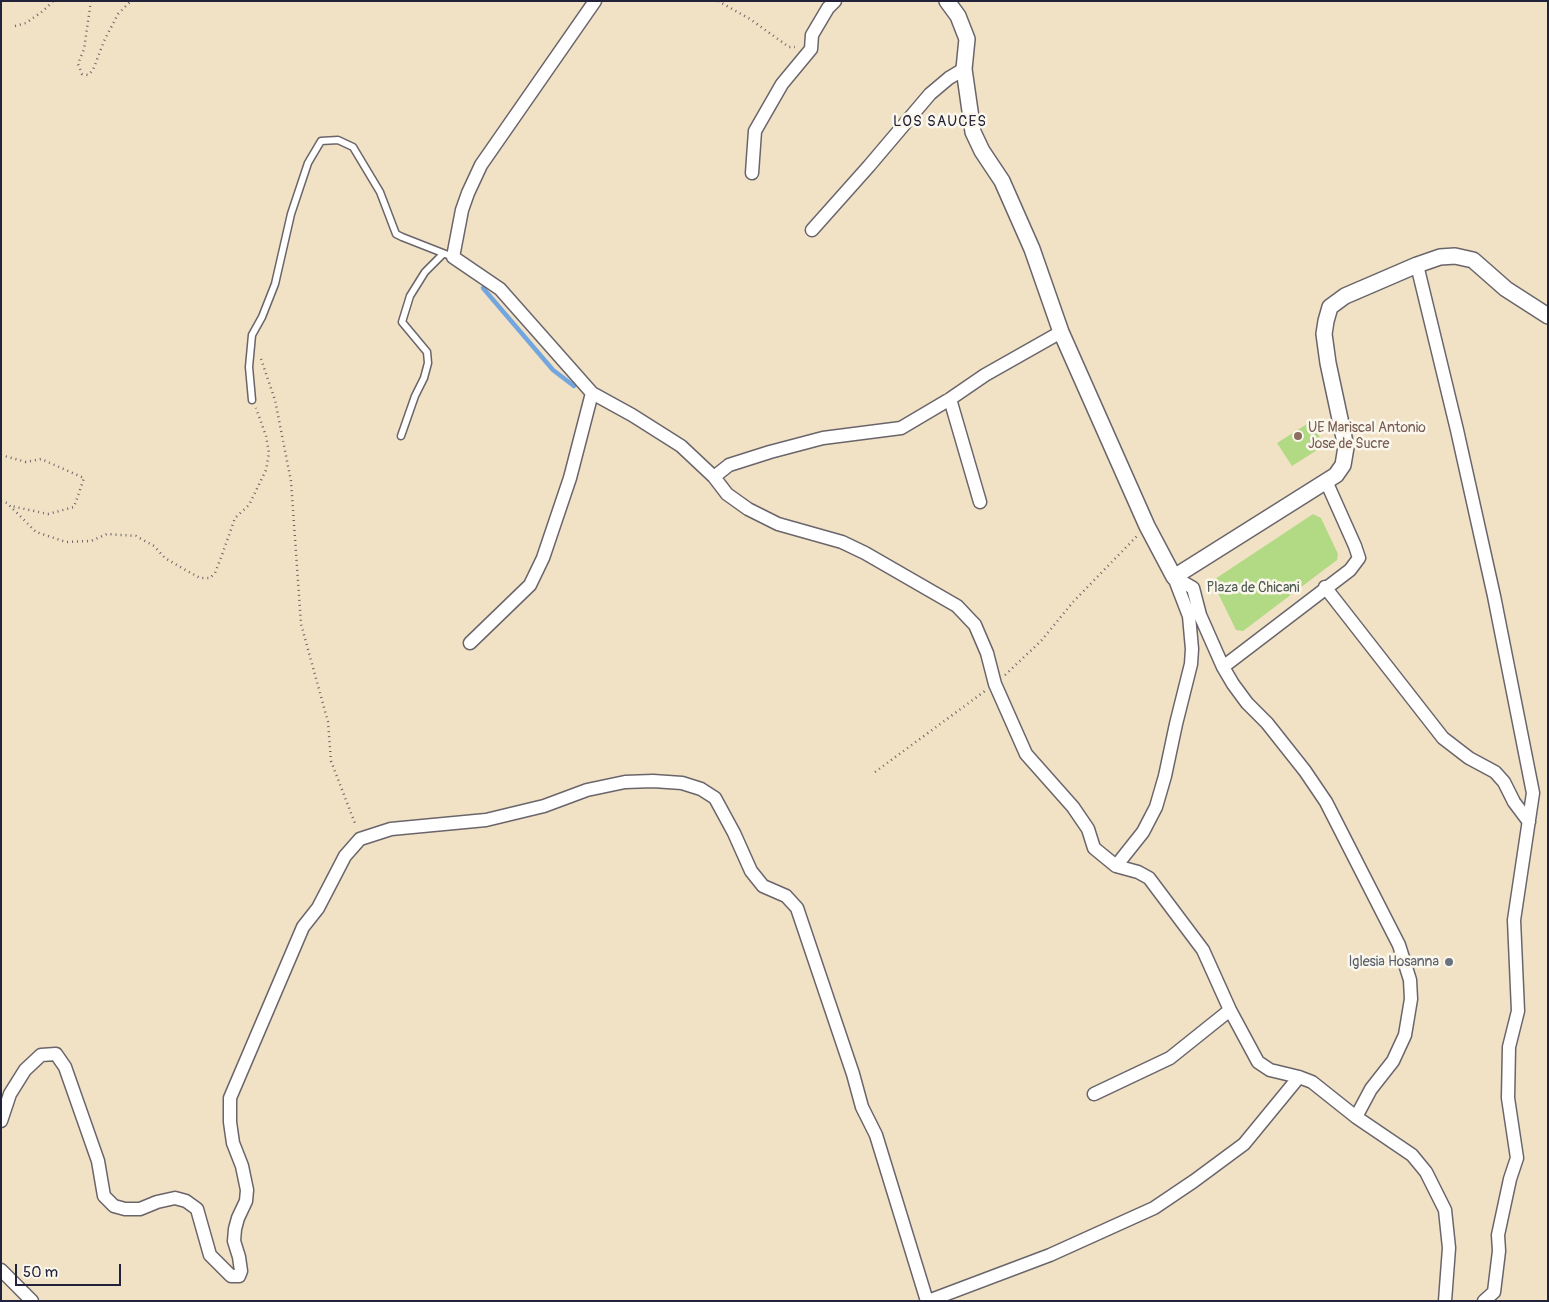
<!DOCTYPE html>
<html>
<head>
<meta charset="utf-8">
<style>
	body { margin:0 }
	#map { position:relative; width:1549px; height:1302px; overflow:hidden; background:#f1e2c5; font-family:Pangolin,sans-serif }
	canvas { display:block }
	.frame { position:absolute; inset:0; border:2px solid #22223b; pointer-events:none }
	.scale { position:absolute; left:15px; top:1264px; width:106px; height:22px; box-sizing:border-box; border:2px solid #22223b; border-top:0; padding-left:6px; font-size:15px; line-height:18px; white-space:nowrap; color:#22223b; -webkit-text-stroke:4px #fbf7ec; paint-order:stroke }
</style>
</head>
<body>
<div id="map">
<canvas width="1549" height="1302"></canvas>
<div class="frame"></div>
<div class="scale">50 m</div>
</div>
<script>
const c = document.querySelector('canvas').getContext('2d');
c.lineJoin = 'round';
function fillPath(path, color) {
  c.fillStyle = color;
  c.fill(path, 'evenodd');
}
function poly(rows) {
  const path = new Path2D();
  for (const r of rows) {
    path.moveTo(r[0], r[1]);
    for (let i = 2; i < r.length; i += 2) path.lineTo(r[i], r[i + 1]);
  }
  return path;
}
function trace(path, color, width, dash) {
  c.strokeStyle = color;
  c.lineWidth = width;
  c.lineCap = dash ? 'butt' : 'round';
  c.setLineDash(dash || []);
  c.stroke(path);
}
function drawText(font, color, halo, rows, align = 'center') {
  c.font = font + ' Pangolin,sans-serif';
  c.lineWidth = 5;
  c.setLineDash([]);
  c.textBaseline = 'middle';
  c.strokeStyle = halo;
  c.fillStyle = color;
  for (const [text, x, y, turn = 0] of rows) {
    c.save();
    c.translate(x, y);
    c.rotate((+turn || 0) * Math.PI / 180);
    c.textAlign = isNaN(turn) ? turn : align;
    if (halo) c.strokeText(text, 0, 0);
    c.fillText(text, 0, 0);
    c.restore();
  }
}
const green = poly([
	[1310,422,1325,445,1292,466,1277,443],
	[1313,514,1321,518,1338,554,1337,560,1243,631,1236,630,1214,585,1215,579]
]);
const stream = poly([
	[483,288,553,370,574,386]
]);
const path = poly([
	[91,1,84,49,78,64,82,74,88,75,93,70,104,41,118,14,131,1],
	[718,1,750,19,789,47,795,47],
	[15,26,26,23,43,11,53,1],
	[261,359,275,400,291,481,301,624,328,722,331,761,356,826],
	[1,455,26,462,41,459,84,478,74,507,48,514,11,506],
	[1,501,7,503,36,532,66,542,91,541,107,534,136,536,154,546,165,558,182,568,200,578,210,578,215,573,222,555,235,518,249,505,266,470,269,453,266,436,256,408],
	[1005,675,1041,641,1073,602,1137,536],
	[875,772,985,691]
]);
const service = poly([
	[252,400,249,367,252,335,262,317,275,284,291,214,308,163,321,141,338,140,353,147,380,192,396,234,402,237,453,257],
	[401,436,415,396,424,378,428,363,427,352,402,322,410,296,425,272,443,254]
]);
const minor = poly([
	[595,1,481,165,468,193,462,210,453,257,500,289,592,393,632,415,681,446,714,477,727,494,748,509,778,524,842,542,865,553,957,606,975,625,987,653,995,684,1026,754,1073,807,1088,829,1094,848,1116,866,1138,872,1149,878,1203,950,1230,1010,1258,1062,1270,1070,1299,1077,1312,1082,1356,1117,1412,1155,1426,1172,1445,1210,1449,1248,1445,1301],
	[752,173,755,131,782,84,811,49,812,35,828,8,835,1],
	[812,230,869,166,930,94,949,78,964,69],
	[1417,265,1457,430,1494,596,1533,793,1514,920,1518,1011,1509,1047,1508,1098,1517,1158,1510,1179,1498,1235,1499,1251,1494,1292,1484,1301],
	[950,399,980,502],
	[714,477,729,465,770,452,823,438,901,428,950,399,985,375,1061,332],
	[1174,577,1193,588,1200,615,1223,667,1233,684,1247,703,1267,723,1305,771,1326,802,1399,945,1410,980,1411,999,1405,1035,1393,1061,1371,1089,1356,1117],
	[1325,587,1443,738,1469,758,1495,772,1504,782,1514,802,1529,822],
	[470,643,530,585,543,558,570,478,592,393],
	[1223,667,1350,570,1359,558,1355,546,1326,481],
	[1116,866,1143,832,1156,807,1165,776,1176,724,1191,664,1192,649,1189,616,1174,577],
	[1094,1094,1170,1058,1230,1010],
	[1,1121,10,1094,25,1070,41,1055,56,1054,65,1067,98,1161,104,1196,114,1206,125,1209,140,1209,157,1202,175,1198,186,1201,197,1209,210,1255,231,1276,239,1276,241,1271,239,1257,234,1241,235,1229,238,1218,246,1201,247,1190,242,1166,233,1143,230,1122,230,1098,303,927,318,908,345,856,360,839,391,829,486,820,544,806,587,790,625,782,653,781,682,783,701,789,715,798,734,833,751,871,763,886,786,896,797,908,853,1074,862,1107,876,1135,927,1301],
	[1,1270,32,1301],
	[928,1301,1050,1255,1154,1208,1194,1181,1244,1144,1299,1077]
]);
const tertiary = poly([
	[947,1,958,16,967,39,964,69,973,132,982,151,1002,181,1032,249,1061,332,1147,526,1174,577,1336,475,1343,465,1346,447,1328,363,1324,334,1326,321,1330,307,1345,296,1417,265,1440,257,1455,256,1473,260,1506,289,1548,316]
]);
const markers = [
	[1298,436,5,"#8d6e63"],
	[1449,962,5,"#6b7280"]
];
const educationNames = [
	["UE Mariscal Antonio",1308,428],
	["Jose de Sucre",1308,444]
];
const parkNames = [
	["Plaza de Chicani",1253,588]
];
const worshipNames = [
	["Iglesia Hosanna",1439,962]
];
const neighbourhoodNames = [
	["LOS SAUCES",940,122]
];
fillPath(green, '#b2da84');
trace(stream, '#73a6df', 4.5);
trace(service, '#6a656b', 9);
trace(minor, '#6a656b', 15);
trace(tertiary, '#6a656b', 18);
trace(path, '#6a656b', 2.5, [1, 4]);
trace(service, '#fff', 6);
trace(minor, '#fff', 12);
trace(tertiary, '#fff', 15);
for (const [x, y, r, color] of markers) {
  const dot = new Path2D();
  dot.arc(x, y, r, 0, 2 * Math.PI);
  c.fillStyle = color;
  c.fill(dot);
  trace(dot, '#fbf7ec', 2);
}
drawText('14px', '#785e54', '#fbf7ec', educationNames, 'left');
drawText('14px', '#4d5951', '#fbf7ec', parkNames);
drawText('14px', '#5b616d', '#fbf7ec', worshipNames, 'right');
c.letterSpacing = '1px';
drawText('15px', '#22223b', '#fbf7ec', neighbourhoodNames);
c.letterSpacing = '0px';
</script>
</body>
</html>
